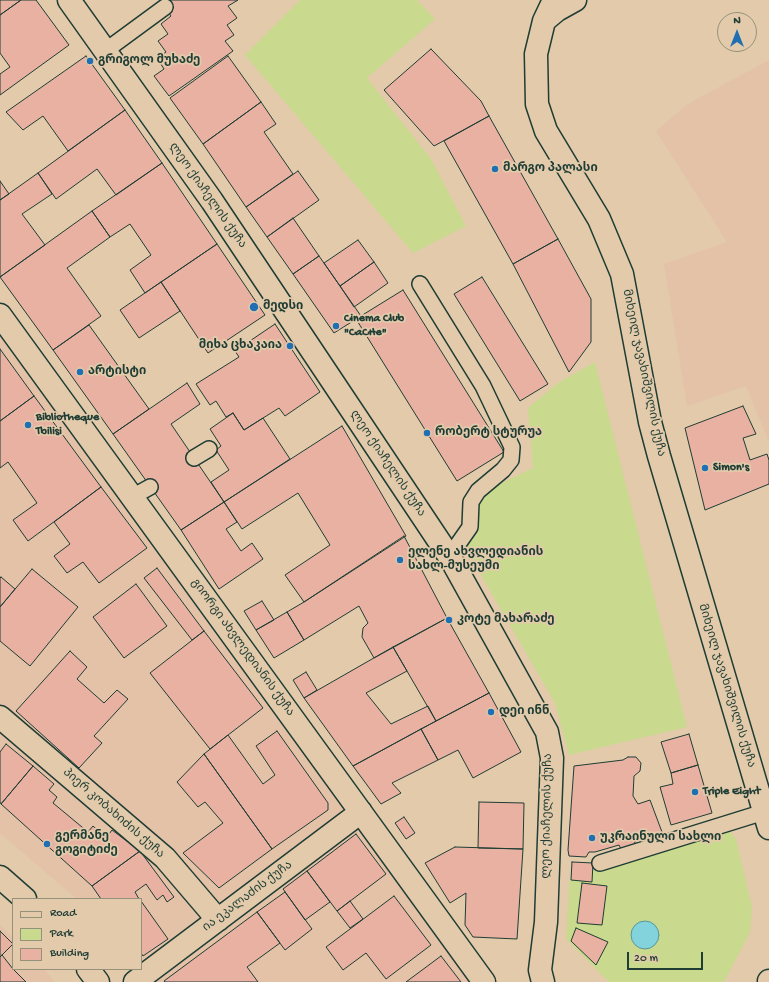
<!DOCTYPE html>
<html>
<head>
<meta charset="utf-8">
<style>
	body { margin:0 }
	#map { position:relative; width:769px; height:982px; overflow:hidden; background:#e2caab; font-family:"Gochi Hand",sans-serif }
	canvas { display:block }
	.legend { position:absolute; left:12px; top:898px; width:130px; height:72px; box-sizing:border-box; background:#e2caab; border:1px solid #94927b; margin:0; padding:5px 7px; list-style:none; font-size:12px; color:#1f3d34 }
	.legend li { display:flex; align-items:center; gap:8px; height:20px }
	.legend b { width:20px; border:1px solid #94927b }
	.north { position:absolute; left:717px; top:12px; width:40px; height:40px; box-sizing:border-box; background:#e2caab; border:1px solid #94927b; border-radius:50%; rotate:0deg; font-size:11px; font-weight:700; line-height:16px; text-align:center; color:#1f3d34 }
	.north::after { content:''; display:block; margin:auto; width:14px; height:18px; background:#1f6fb2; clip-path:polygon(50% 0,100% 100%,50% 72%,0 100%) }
	.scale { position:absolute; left:627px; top:952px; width:76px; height:18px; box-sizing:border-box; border:2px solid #1f3d34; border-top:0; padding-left:5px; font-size:12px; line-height:14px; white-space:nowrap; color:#1f3d34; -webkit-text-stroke:3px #e2caab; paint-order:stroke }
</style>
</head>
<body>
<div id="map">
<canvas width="769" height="982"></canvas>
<ul class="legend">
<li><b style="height:5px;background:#e2caab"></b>Road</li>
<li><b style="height:11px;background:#c9da8e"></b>Park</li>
<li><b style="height:11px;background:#e9b1a1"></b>Building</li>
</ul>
<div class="north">N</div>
<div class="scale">20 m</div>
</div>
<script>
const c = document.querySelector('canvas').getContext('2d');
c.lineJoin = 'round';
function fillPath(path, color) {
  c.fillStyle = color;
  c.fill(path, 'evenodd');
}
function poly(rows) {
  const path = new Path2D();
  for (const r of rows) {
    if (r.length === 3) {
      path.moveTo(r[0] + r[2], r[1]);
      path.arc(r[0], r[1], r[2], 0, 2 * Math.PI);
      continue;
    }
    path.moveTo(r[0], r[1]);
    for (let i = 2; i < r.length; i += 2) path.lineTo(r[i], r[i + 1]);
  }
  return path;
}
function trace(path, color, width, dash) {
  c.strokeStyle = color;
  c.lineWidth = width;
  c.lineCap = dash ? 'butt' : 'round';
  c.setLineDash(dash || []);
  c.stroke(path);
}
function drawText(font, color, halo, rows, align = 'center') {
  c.font = font + ' "Gochi Hand","Noto Sans Georgian",sans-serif';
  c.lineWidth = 3.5;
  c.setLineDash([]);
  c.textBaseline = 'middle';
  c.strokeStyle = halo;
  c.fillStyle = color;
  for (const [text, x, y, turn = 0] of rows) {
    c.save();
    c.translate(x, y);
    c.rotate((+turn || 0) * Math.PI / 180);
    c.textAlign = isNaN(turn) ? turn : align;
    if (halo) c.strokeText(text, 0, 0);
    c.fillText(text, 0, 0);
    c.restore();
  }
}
const built = poly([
	[769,60,769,442,746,386,687,406,664,264,727,242,656,131,688,104],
	[0,335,344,807,345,818,141,968,141,899,77,899,0,833],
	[365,827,475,982,147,982,348,829],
	[0,925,13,938,13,969,44,969,55,982,0,982]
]);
const green = poly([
	[300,0,417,0,435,19,367,78,431,159,466,226,413,253,245,55],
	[595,362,687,727,569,755,555,703,463,544,478,509,481,493,533,468,528,408,558,383],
	[729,830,736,839,752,907,750,932,724,982,609,982,566,939,570,877]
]);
const water = poly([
	[645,935,14]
]);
const building = poly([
	[0,0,21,0,0,15,0,0],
	[21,0,36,0,69,45,0,95,0,74,10,67,0,53,0,15,21,0],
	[171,0,238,0,228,6,237,18,227,25,234,35,225,41,233,51,169,96,154,76,164,69,157,58,166,52,158,41,168,34,161,24,171,16,163,5,171,0],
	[431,49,481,101,489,116,434,146,384,90,431,49],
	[86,56,125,110,68,151,43,116,23,130,6,112,86,56],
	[228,56,261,102,203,144,170,98,228,56],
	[261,102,276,124,264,132,293,174,246,207,203,144,261,102],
	[125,110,162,163,116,195,97,169,56,199,38,173,125,110],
	[489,116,558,239,513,264,444,141,489,116],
	[162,163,217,244,145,293,130,270,151,255,130,224,110,237,92,211,162,163],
	[298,171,319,200,267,237,246,207,298,171],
	[38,173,52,194,22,214,45,245,0,277,0,200,38,173],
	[0,181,9,194,0,200,0,181],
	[92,211,110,237,67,268,101,316,53,350,0,277,92,211],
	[293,218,319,256,293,274,267,237,293,218],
	[558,239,591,299,591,342,569,372,513,264,558,239],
	[358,240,374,262,340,286,324,263,358,240],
	[217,244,265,315,208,353,161,282,217,244],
	[319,256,361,316,334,333,293,274,319,256],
	[374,262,388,283,354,307,340,286,374,262],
	[482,277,548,384,520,401,454,294,482,277],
	[161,282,180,311,139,338,120,310,161,282],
	[403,290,504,452,457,481,356,319,403,290],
	[275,324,320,392,285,416,279,408,244,430,233,413,226,417,216,401,210,405,196,384,239,357,235,351,275,324],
	[89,325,149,409,113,434,53,350,89,325],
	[0,349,34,396,0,421,0,349],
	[187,383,200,404,171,424,224,502,181,530,113,434,187,383],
	[34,396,101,487,28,541,13,520,37,503,8,462,0,468,0,421,34,396],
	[743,406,756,434,743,438,750,460,767,454,769,460,769,484,705,510,685,428,743,406],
	[233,413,244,430,263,418,290,459,224,502,211,482,229,470,216,450,221,446,210,429,233,413],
	[342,426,406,536,304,602,285,575,330,545,298,493,242,529,224,502,342,426],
	[101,487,147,548,99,583,83,562,67,573,54,556,70,544,54,522,101,487],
	[224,502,237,522,226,529,241,551,252,543,263,559,219,589,181,530,224,502],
	[404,536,447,618,374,658,362,637,363,628,368,623,359,606,304,640,287,612,304,602,404,536],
	[157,568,204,631,192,640,144,578,157,568],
	[32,569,78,607,30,666,0,641,0,607,32,569],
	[1,577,15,589,0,607,0,578,1,577],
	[136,584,167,626,124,658,93,617,136,584],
	[262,601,274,620,256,630,244,611,262,601],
	[287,612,304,640,274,658,256,630,287,612],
	[447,618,489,693,436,721,393,647,447,618],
	[204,631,263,708,210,749,150,673,204,631],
	[393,647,407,671,366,693,391,724,428,706,436,721,353,766,304,698,393,647],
	[70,651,87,667,77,679,104,703,117,690,128,699,94,736,102,743,79,768,16,711,70,651],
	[306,672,317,690,304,698,293,680,306,672],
	[489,693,521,752,473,778,458,750,438,760,421,729,489,693],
	[421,729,438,760,392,783,401,793,381,804,353,766,421,729],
	[277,731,328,803,328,810,272,849,204,754,228,735,263,784,275,775,256,746,277,731],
	[689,734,698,765,671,773,661,742,689,734],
	[6,744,33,766,1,804,0,802,0,752,6,744],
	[204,754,272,849,219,888,183,853,223,823,205,802,198,807,177,782,204,754],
	[628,757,636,757,641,763,640,771,634,776,633,796,638,804,650,800,662,832,635,841,634,847,621,849,619,845,595,852,589,852,586,857,569,856,568,850,574,766,623,760,628,757],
	[698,765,712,813,671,825,660,787,673,784,671,773,698,765],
	[33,766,54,784,49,790,57,797,53,803,88,832,93,826,106,838,112,830,140,851,92,886,1,804,33,766],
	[479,802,524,803,523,849,478,848,479,802],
	[404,817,415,833,406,839,395,823,404,817],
	[356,834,386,874,337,911,307,871,356,834],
	[455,847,523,849,517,939,473,937,465,925,466,893,450,903,425,863,455,847],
	[140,851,174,897,167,902,163,895,157,900,146,884,135,892,139,899,101,899,92,886,140,851],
	[572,862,593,863,592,882,571,880,572,862],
	[307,871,330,902,305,920,283,889,307,871],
	[582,883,607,886,602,925,577,923,582,883],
	[285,892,312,929,285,950,257,912,285,892],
	[394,896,431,945,386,979,366,953,343,970,326,947,394,896],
	[141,901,168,939,143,956,141,953,141,901],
	[350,901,363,919,350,928,337,911,350,901],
	[257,912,280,943,247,967,258,982,165,982,164,981,257,912],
	[576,928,608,942,596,965,571,941,576,928],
	[0,931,13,944,0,957,0,931],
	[2,955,13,969,26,982,0,982,0,957,2,955],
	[441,956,461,982,406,982,441,956]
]);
const lane = poly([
	[105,51,165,7],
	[420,284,483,386,512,447,511,460,503,470,478,491,471,502,470,527,456,547,451,559],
	[194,458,209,449],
	[132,497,150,487],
	[600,863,764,812]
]);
const street = poly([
	[69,0,212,201,451,559,547,732,552,758,546,922,540,970,543,982],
	[0,315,484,982],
	[0,717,165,858,218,920],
	[135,982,361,812]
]);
const primary = poly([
	[554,0,544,21,536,54,537,104,546,131,599,219,622,274,650,422,659,456,769,828],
	[545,20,557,10,575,0],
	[0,877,25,899],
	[88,969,98,982],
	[769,982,769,981]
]);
const markers = [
	[90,61,4,"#1f6fb2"],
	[495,169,4,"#1f6fb2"],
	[254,307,5,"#1f6fb2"],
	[336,326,4,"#1f6fb2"],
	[290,346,4,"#1f6fb2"],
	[80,372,4,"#1f6fb2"],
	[28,425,4,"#1f6fb2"],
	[427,433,4,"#1f6fb2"],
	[705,468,4,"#1f6fb2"],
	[400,560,4,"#1f6fb2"],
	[449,620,4,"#1f6fb2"],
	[491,712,4,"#1f6fb2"],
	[695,792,4,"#1f6fb2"],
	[592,838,4,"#1f6fb2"],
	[47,844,4,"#1f6fb2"]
];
const poiNames = [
	["გრიგოლ მუხაძე",98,61],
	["მარგო პალასი",503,169],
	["მედსი",263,307],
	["Cinema Club",344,319],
	["\"CaCHe\"",344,333],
	["მიხა ცხაკაია",282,346,"right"],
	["არტისტი",88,372],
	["Bibliotheque",36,418],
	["Tbilisi",36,432],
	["რობერტ სტურუა",435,433],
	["Simon's",713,468],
	["ელენე ახვლედიანის",408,553],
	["სახლ-მუსეუმი",408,567],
	["კოტე მახარაძე",457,620],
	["დეი ინნ",499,712],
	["Triple Eight",703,792],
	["გერმანე",55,837],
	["გოგიტიძე",55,851],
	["უკრაინული სახლი",600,838]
];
const streetNames = [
	["ლეო ქიაჩელის ქუჩა",207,196,55],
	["მიხეილ ჯავახიშვილის ქუჩა",643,373,78],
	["ლეო ქიაჩელის ქუჩა",387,464,56],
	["გიორგი ახვლედიანის ქუჩა",242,648,54],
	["მიხეილ ჯავახიშვილის ქუჩა",726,686,73],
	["პიერ კობახიძის ქუჩა",113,814,41],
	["ლეო ქიაჩელის ქუჩა",548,816,-89],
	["ია ეკალაძის ქუჩა",248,897,-37]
];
fillPath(built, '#e4c2a8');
fillPath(green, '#c9da8e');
fillPath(water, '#82d3db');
trace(water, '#5a9798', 1);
fillPath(building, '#e9b1a1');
trace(building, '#1f3d34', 1);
trace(lane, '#1f3d34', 18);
trace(street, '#1f3d34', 25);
trace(primary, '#1f3d34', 25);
trace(lane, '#e2caab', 15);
trace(street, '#e2caab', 22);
trace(primary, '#e2caab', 22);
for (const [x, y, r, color] of markers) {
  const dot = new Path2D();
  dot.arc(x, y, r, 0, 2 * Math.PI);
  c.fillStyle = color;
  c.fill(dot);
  trace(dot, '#e2caab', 1.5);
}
drawText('bold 12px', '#1f3d34', '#e2caab', poiNames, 'left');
drawText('12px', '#1f3d34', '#e2caab', streetNames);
</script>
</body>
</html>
